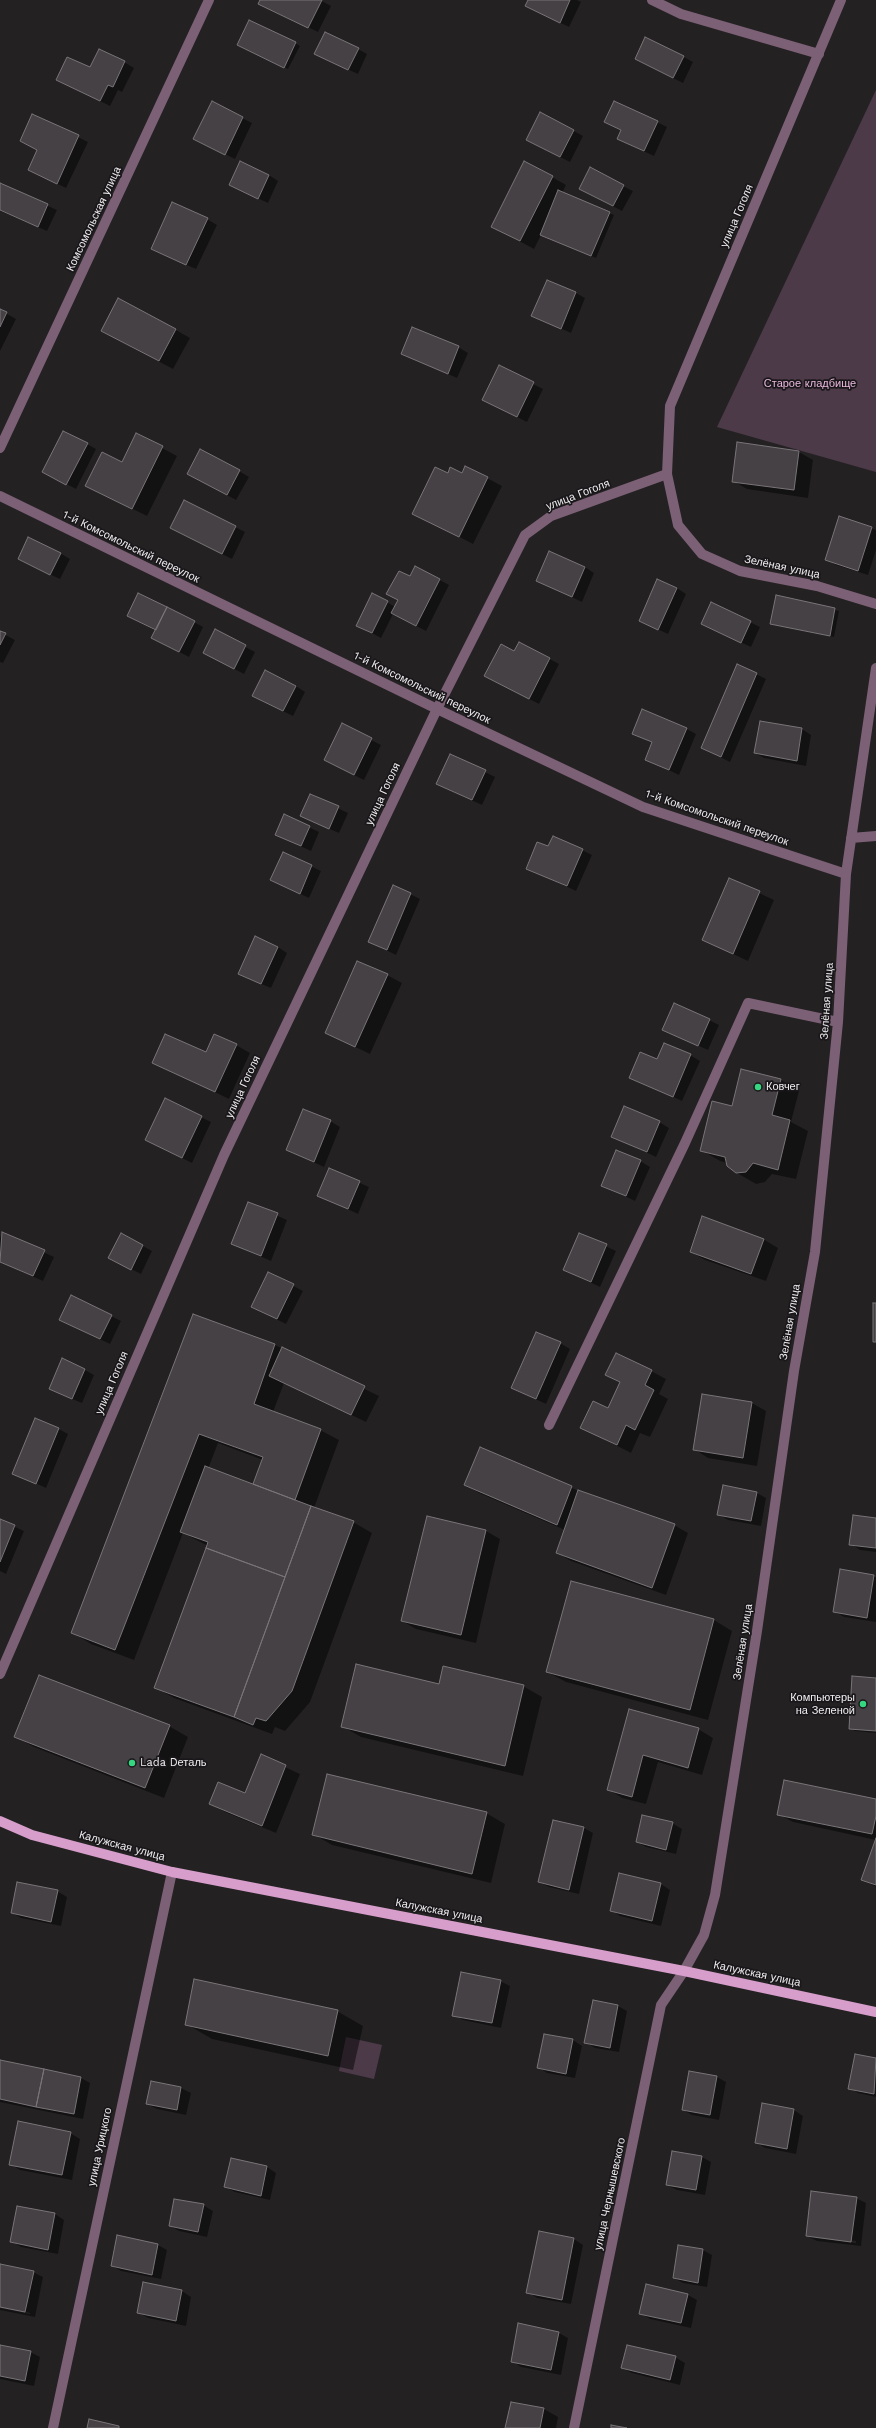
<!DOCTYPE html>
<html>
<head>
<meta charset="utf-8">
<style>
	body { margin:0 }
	canvas { display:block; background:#242123 }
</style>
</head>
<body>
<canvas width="876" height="2428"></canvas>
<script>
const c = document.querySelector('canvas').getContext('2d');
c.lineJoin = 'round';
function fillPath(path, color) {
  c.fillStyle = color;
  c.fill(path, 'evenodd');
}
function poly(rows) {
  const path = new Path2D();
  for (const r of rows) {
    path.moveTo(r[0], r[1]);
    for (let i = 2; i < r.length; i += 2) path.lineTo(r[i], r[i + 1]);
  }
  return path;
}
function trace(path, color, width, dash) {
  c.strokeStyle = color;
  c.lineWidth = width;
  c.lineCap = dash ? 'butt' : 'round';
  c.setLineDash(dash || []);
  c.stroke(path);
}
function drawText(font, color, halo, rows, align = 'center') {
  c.font = font + ' "Work Sans",sans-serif';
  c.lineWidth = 3.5;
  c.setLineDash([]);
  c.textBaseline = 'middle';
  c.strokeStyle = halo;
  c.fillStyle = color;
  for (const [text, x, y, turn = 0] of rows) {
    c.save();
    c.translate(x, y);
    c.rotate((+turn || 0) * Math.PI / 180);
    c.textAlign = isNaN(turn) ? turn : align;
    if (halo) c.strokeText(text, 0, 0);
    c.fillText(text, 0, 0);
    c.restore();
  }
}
const green = poly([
	[876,90,876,472,717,427],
	[346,2037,382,2045,374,2079,339,2071]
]);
const shadow = poly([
	[261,0,320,0,331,6,318,32,269,9],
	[529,0,577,0,581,2,569,27,536,11],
	[295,43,300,46,288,69,242,47],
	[358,49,367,54,358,74,325,59],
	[684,57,693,62,683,83,645,64],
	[124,62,134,68,122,92,118,90,110,106,58,80,91,69],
	[212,103,252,123,235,159,204,144],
	[33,115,88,142,66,188,29,170,38,150],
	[605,122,657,122,667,127,654,156,628,144,622,131],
	[574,131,583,136,570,162,536,145],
	[269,175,278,181,268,203,240,190],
	[552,177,566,185,562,193,614,215,596,258,541,235,534,249,493,227],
	[0,184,57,210,47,231,0,211],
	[623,186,633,191,622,211,580,189],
	[207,219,217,225,196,269,162,254],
	[576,293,585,298,571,333,533,316],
	[0,310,16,319,0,351],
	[176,330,190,338,173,369,116,339],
	[458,347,468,353,457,378,402,354],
	[499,367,543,389,527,422,493,405],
	[136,434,177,456,147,516,100,493,122,463],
	[87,444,96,449,76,489,53,477],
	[799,452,813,460,808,498,747,489,733,481],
	[239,471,249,477,236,500,198,479],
	[448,475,487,478,502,486,473,544,413,513],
	[184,501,245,532,232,559,180,533],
	[840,517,876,530,876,550,868,575,836,565,826,559],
	[60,553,70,559,60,579,28,564],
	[416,567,449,585,426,631,393,614,381,638,357,625,387,602,395,607],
	[585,567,594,573,582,602,538,581],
	[677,588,686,594,668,634,640,621],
	[777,597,839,611,834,637,772,623],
	[711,603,760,627,751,647,711,629],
	[128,616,194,622,203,627,189,657,162,643,156,631],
	[215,631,255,652,244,674,204,653],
	[0,632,15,640,3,663,0,662],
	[515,653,550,659,559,664,539,704,495,681],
	[756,674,766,679,730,762,702,748],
	[296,686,305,692,293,716,262,701],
	[342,725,381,745,364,780,334,765],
	[687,729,696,734,679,775,646,759,653,743,633,734],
	[802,729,811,735,806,766,764,758,755,753],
	[451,755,495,777,482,805,447,789],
	[311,795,348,813,339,833,311,821],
	[285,816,319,832,311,851,276,835],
	[549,848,582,850,592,855,576,891,527,868],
	[283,853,321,871,309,898,271,880],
	[729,879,774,900,748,961,703,940],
	[410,894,420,899,396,955,370,942],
	[278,947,287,953,271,988,249,979],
	[387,975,402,983,370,1054,326,1033],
	[709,1020,719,1025,708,1050,663,1030],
	[236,1045,250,1053,229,1099,153,1062,206,1054],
	[690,1055,700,1061,682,1101,630,1077,657,1060],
	[781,1080,799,1091,791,1122,808,1131,796,1179,772,1174,765,1182,756,1184,737,1173,727,1163,720,1161,701,1150,733,1107],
	[165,1100,211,1122,192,1163,146,1140],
	[330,1121,340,1127,324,1167,287,1150],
	[659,1122,669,1128,656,1157,612,1136],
	[640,1161,650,1167,635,1201,602,1185],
	[329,1169,369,1187,358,1214,318,1195],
	[248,1203,287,1220,271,1261,232,1244],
	[2,1233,54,1257,43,1281,0,1262,0,1238],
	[121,1234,152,1251,141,1274,119,1263],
	[580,1234,616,1251,600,1287,564,1270],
	[763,1239,778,1248,766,1281,705,1260,691,1252],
	[269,1273,303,1291,286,1324,262,1312],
	[194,1315,275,1345,379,1396,366,1422,284,1383,273,1412,320,1430,339,1440,314,1508,353,1522,372,1533,310,1702,285,1731,275,1727,272,1734,174,1698,156,1688,208,1546,183,1533,134,1660,91,1644,73,1633],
	[218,1443,263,1460,254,1485,208,1469],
	[111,1316,121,1321,110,1344,60,1320],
	[560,1343,570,1349,546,1404,512,1388],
	[85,1370,94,1375,82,1403,60,1394],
	[651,1371,666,1379,659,1394,668,1399,650,1437,640,1433,631,1453,582,1428,609,1409,621,1383,606,1375],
	[752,1403,766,1411,757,1466,708,1458,694,1449],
	[59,1429,68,1434,46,1488,13,1473],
	[480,1448,579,1491,674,1525,688,1533,666,1595,571,1561,557,1553,565,1530,479,1493,465,1485],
	[757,1493,766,1498,761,1526,728,1520,718,1514],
	[427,1517,486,1531,500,1539,476,1643,416,1629,402,1621],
	[876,1519,876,1552,860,1550,851,1544],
	[0,1520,24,1531,6,1574,0,1571],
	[841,1570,876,1577,876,1622,844,1617,834,1611],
	[714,1620,732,1631,708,1720,566,1682,547,1672],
	[876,1679,876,1733,855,1731,850,1729],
	[440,1685,523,1686,542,1697,523,1776,361,1737,342,1726],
	[630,1710,698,1729,713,1738,702,1775,658,1762,646,1804,622,1798,608,1789],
	[169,1726,188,1737,164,1798,34,1747,16,1737],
	[261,1756,300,1774,276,1833,225,1812,211,1804,246,1795],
	[876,1800,876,1840,793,1822,778,1814],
	[486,1813,505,1824,491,1883,332,1845,313,1834],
	[554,1821,584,1828,593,1833,579,1894,549,1887,539,1882],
	[672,1823,682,1829,676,1854,646,1847,637,1842],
	[876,1841,876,1887,862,1879],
	[661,1884,670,1890,661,1926,620,1916,611,1910],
	[57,1891,67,1897,61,1926,21,1918,12,1913],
	[500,1981,510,1986,501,2028,463,2020,454,2015],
	[593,2001,618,2006,627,2011,619,2052,595,2048,585,2042],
	[337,2011,363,2026,353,2070,212,2039,186,2024],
	[573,2040,582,2046,575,2078,547,2073,538,2067],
	[856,2055,876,2059,876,2097,858,2093,849,2088],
	[0,2061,81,2078,90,2083,83,2119,0,2102],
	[717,2077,726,2082,719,2120,692,2115,683,2110],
	[152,2082,181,2088,191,2093,186,2115,157,2109,147,2104],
	[763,2104,794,2110,803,2116,796,2154,765,2148,756,2142],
	[70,2133,80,2139,72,2180,20,2170,10,2164],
	[702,2157,711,2162,705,2195,677,2190,667,2185],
	[232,2159,267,2167,276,2173,270,2200,235,2192,225,2187],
	[856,2198,866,2203,861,2246,817,2241,807,2236],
	[816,2236,856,2241,856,2243,816,2238],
	[203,2205,213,2211,207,2237,179,2231,170,2226],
	[18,2207,55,2214,64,2220,58,2254,21,2247,11,2241],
	[574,2239,583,2245,571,2304,537,2298,528,2292],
	[158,2245,167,2250,161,2279,121,2271,112,2266],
	[679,2246,703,2250,712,2255,707,2287,683,2283,674,2278],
	[0,2265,33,2272,43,2277,35,2317,0,2310,0,2308,30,2314,30,2313,0,2306],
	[144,2283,182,2291,191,2297,186,2326,148,2318,139,2313],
	[688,2295,697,2300,691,2328,650,2319,640,2313],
	[559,2333,568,2338,561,2375,521,2367,512,2361],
	[0,2346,30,2352,40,2357,34,2386,0,2379],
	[675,2357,685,2363,680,2385,632,2373,622,2368],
	[544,2409,558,2417,556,2428,506,2428]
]);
const building = poly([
	[260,0,322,0,308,28,258,4,260,0],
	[528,0,570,0,560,23,525,6,528,0],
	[249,20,296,42,284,68,237,45,249,20],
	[325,32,359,48,348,70,314,54,325,32],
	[645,37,684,56,673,78,635,59,645,37],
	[99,49,125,61,113,87,108,85,100,101,56,80,67,57,90,67,99,49],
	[212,101,243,117,225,155,193,139,212,101],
	[614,101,658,121,644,151,617,139,621,130,604,122,614,101],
	[540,112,574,130,560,157,526,140,540,112],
	[32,114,79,135,57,184,28,170,37,150,20,141,32,114],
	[240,161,269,175,258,199,229,185,240,161],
	[524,161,553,176,520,241,491,227,524,161],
	[590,167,624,185,613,206,579,189,590,167],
	[0,183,48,204,38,227,0,210,0,183],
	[558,190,610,212,591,256,540,235,558,190],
	[172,202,208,218,186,265,151,249,172,202],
	[547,280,576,292,561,329,531,316,547,280],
	[118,298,176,329,159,361,101,331,118,298],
	[0,309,7,312,0,327,0,309],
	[412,327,459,346,448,374,401,354,412,327],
	[499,365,534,382,517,417,482,400,499,365],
	[63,431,88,443,66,485,42,472,63,431],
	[136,433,163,446,132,509,85,486,102,452,122,462,136,433],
	[737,442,799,451,794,490,732,482,737,442],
	[200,449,240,470,227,495,187,474,200,449],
	[465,466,488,477,459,537,412,514,435,467,448,473,450,467,462,473,465,466],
	[184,500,236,526,222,554,170,528,184,500],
	[839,516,872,527,858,571,825,560,839,516],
	[28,537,61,553,50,575,18,559,28,537],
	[549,551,585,567,572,597,536,581,549,551],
	[415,566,440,579,416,626,391,613,398,600,386,594,399,571,410,576,415,566],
	[657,579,677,588,658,630,639,621,657,579],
	[138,593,167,607,156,630,127,616,138,593],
	[372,593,388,601,372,633,356,626,372,593],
	[776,595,835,608,830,636,770,624,776,595],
	[711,602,751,621,741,643,701,624,711,602],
	[167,607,195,621,179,652,151,638,167,607],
	[215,629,246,645,234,669,203,653,215,629],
	[0,631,6,633,0,645,0,631],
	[519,642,550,658,529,699,484,676,501,644,514,651,519,642],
	[737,664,757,673,721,757,701,748,737,664],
	[265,670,296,686,283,711,252,696,265,670],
	[642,709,687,728,669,770,645,760,652,742,632,734,642,709],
	[760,721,802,728,797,761,754,753,760,721],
	[342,723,372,738,354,775,324,760,342,723],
	[450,754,486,770,472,800,436,784,450,754],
	[310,794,339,806,329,829,300,816,310,794],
	[284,814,310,826,301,846,275,835,284,814],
	[553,836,583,849,567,886,526,869,537,842,548,846,553,836],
	[283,852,312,865,300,894,270,880,283,852],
	[729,878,760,891,733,954,702,940,729,878],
	[393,885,411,893,387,950,368,942,393,885],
	[255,936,278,947,261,984,238,974,255,936],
	[357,961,388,974,355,1047,325,1033,357,961],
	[674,1003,710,1019,698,1046,662,1030,674,1003],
	[165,1034,206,1052,214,1034,237,1044,215,1092,152,1063,165,1034],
	[664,1043,691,1054,673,1097,629,1078,640,1052,657,1059,664,1043],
	[741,1069,781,1079,772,1115,790,1120,778,1170,753,1163,746,1172,736,1173,727,1166,725,1157,700,1151,712,1101,732,1106,741,1069],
	[165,1098,202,1116,182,1158,145,1140,165,1098],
	[624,1106,660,1121,647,1152,611,1137,624,1106],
	[303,1109,331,1120,314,1162,286,1150,303,1109],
	[616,1150,641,1160,626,1196,601,1186,616,1150],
	[329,1168,360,1181,348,1209,317,1196,329,1168],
	[248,1202,278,1213,261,1256,231,1244,248,1202],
	[702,1216,764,1239,751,1274,690,1252,702,1216],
	[2,1232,45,1250,33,1276,0,1262,2,1232],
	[121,1233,143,1245,131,1270,108,1258,121,1233],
	[579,1233,607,1244,591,1282,563,1270,579,1233],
	[268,1272,294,1284,277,1319,251,1307,268,1272],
	[71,1295,112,1315,100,1339,59,1320,71,1295],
	[873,1303,876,1303,876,1342,873,1342,873,1303],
	[193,1314,275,1344,254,1404,321,1429,295,1500,253,1484,263,1457,199,1434,115,1650,71,1633,193,1314],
	[536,1332,561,1342,536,1399,511,1388,536,1332],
	[282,1347,365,1386,351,1415,269,1376,282,1347],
	[616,1353,652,1370,645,1385,654,1390,635,1430,626,1425,617,1445,580,1428,593,1401,608,1408,620,1382,605,1375,616,1353],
	[62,1358,85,1369,72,1399,49,1389,62,1358],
	[702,1394,752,1402,743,1458,693,1450,702,1394],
	[35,1418,59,1428,36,1484,12,1474,35,1418],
	[480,1447,572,1486,557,1525,464,1485,480,1447],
	[205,1466,311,1506,285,1577,206,1548,208,1542,180,1532,205,1466],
	[723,1485,757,1492,751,1521,717,1515,723,1485],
	[578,1490,675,1524,652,1588,556,1553,578,1490],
	[311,1506,354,1521,292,1691,266,1721,256,1718,253,1725,234,1717,311,1506],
	[853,1515,876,1518,876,1548,849,1545,853,1515],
	[427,1516,486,1530,461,1635,401,1621,427,1516],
	[0,1519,15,1525,0,1562,0,1519],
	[206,1548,285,1577,234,1717,154,1688,206,1548],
	[840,1569,874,1575,867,1618,833,1612,840,1569],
	[571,1581,714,1619,690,1710,546,1672,571,1581],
	[356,1664,439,1684,443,1666,524,1685,505,1766,341,1727,356,1664],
	[39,1675,170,1725,145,1788,14,1737,39,1675],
	[852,1676,876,1678,876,1731,849,1729,852,1676],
	[629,1709,699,1728,688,1768,643,1755,632,1797,607,1790,629,1709],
	[261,1754,286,1765,262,1826,209,1804,218,1782,245,1793,261,1754],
	[327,1774,487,1812,472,1874,312,1835,327,1774],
	[784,1780,876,1799,876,1816,872,1834,777,1815,784,1780],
	[642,1815,673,1822,666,1850,636,1842,642,1815],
	[553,1820,584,1827,569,1890,538,1882,553,1820],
	[876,1838,876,1885,861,1880,876,1838],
	[619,1873,661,1883,652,1921,610,1911,619,1873],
	[17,1882,58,1890,51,1922,11,1913,17,1882],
	[461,1972,501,1980,492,2023,452,2016,461,1972],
	[194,1979,338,2010,328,2056,185,2025,194,1979],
	[593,2000,618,2005,610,2048,584,2043,593,2000],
	[544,2034,573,2039,566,2074,537,2068,544,2034],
	[855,2054,876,2058,874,2094,848,2089,855,2054],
	[0,2060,44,2069,36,2107,0,2099,0,2060],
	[44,2069,81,2077,74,2114,36,2107,44,2069],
	[689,2071,717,2076,710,2115,682,2110,689,2071],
	[151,2081,181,2087,177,2110,146,2104,151,2081],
	[762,2103,794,2109,787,2149,755,2143,762,2103],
	[18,2121,71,2132,62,2175,9,2165,18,2121],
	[672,2151,702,2156,696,2190,666,2185,672,2151],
	[231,2158,267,2166,261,2196,224,2187,231,2158],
	[811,2191,857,2197,851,2242,806,2236,811,2191],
	[174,2199,204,2204,198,2232,169,2226,174,2199],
	[17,2206,55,2213,48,2250,10,2242,17,2206],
	[539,2231,574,2238,562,2300,526,2293,539,2231],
	[117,2235,158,2244,152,2275,111,2266,117,2235],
	[678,2245,703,2249,698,2283,673,2278,678,2245],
	[0,2264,34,2271,25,2312,0,2307,0,2264],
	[143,2282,182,2290,176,2321,137,2313,143,2282],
	[646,2284,688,2294,681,2323,639,2314,646,2284],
	[518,2323,559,2332,551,2370,511,2362,518,2323],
	[0,2345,31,2351,25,2381,0,2376,0,2345],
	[627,2345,676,2356,670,2380,621,2368,627,2345],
	[511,2402,544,2408,540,2428,505,2428,511,2402],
	[89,2419,119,2426,119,2428,87,2428,89,2419],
	[611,2425,627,2428,611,2428,611,2425]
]);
const minor = poly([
	[652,0,681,14,819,54],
	[841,0,670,406,667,474,678,525,702,554,740,571,817,586,876,604],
	[0,448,209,0],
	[0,496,437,709,643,807,846,874],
	[851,838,876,836],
	[549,1425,685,1143,748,1003,838,1022],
	[0,1674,224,1155,437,709,525,535,551,516,667,474],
	[53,2428,172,1872],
	[574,2428,661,2005,684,1971,704,1935,715,1895,757,1631,794,1371,815,1252,838,1022,846,874,876,668]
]);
const major = poly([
	[0,1821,32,1835,172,1872,684,1971,876,2012]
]);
const markers = [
	[758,1087,4,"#35d881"],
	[863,1704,4,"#35d881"],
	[132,1763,4,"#35d881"]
];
const streetNames = [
	["улица Гоголя",737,216,-67],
	["Комсомольская улица",94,219,-65],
	["улица Гоголя",578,495,-21],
	["1-й Комсомольский переулок",131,547,26],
	["Зелёная улица",782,567,12],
	["1-й Комсомольский переулок",422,688,26],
	["улица Гоголя",383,794,-65],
	["1-й Комсомольский переулок",717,818,19],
	["Зелёная улица",827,1001,-86],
	["улица Гоголя",243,1087,-65],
	["Зелёная улица",790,1322,-80],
	["улица Гоголя",112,1383,-67],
	["Зелёная улица",743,1642,-81],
	["Калужская улица",122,1846,15],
	["Калужская улица",439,1911,11],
	["Калужская улица",757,1974,12],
	["улица Урицкого",100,2147,-78],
	["улица Чернышевского",610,2194,-78]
];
const parkNames = [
	["Старое кладбище",810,384]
];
const poiNames = [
	["Ковчег",766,1087],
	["Компьютеры",855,1698,"right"],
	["на Зеленой",855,1711,"right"],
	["Lada Dеталь",140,1763]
];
fillPath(green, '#4c3a48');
fillPath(shadow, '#0007');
fillPath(building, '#454144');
trace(building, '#787477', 1);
trace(minor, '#7c6075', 10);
trace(major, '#d79ecb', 10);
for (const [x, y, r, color] of markers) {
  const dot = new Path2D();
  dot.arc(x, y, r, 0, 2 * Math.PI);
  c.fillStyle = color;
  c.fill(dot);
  trace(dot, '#1a171a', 1.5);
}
drawText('11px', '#efedef', '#1a171a', streetNames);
drawText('11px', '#e8b7dd', '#1a171a', parkNames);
drawText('11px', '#efedef', '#1a171a', poiNames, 'left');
</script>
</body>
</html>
